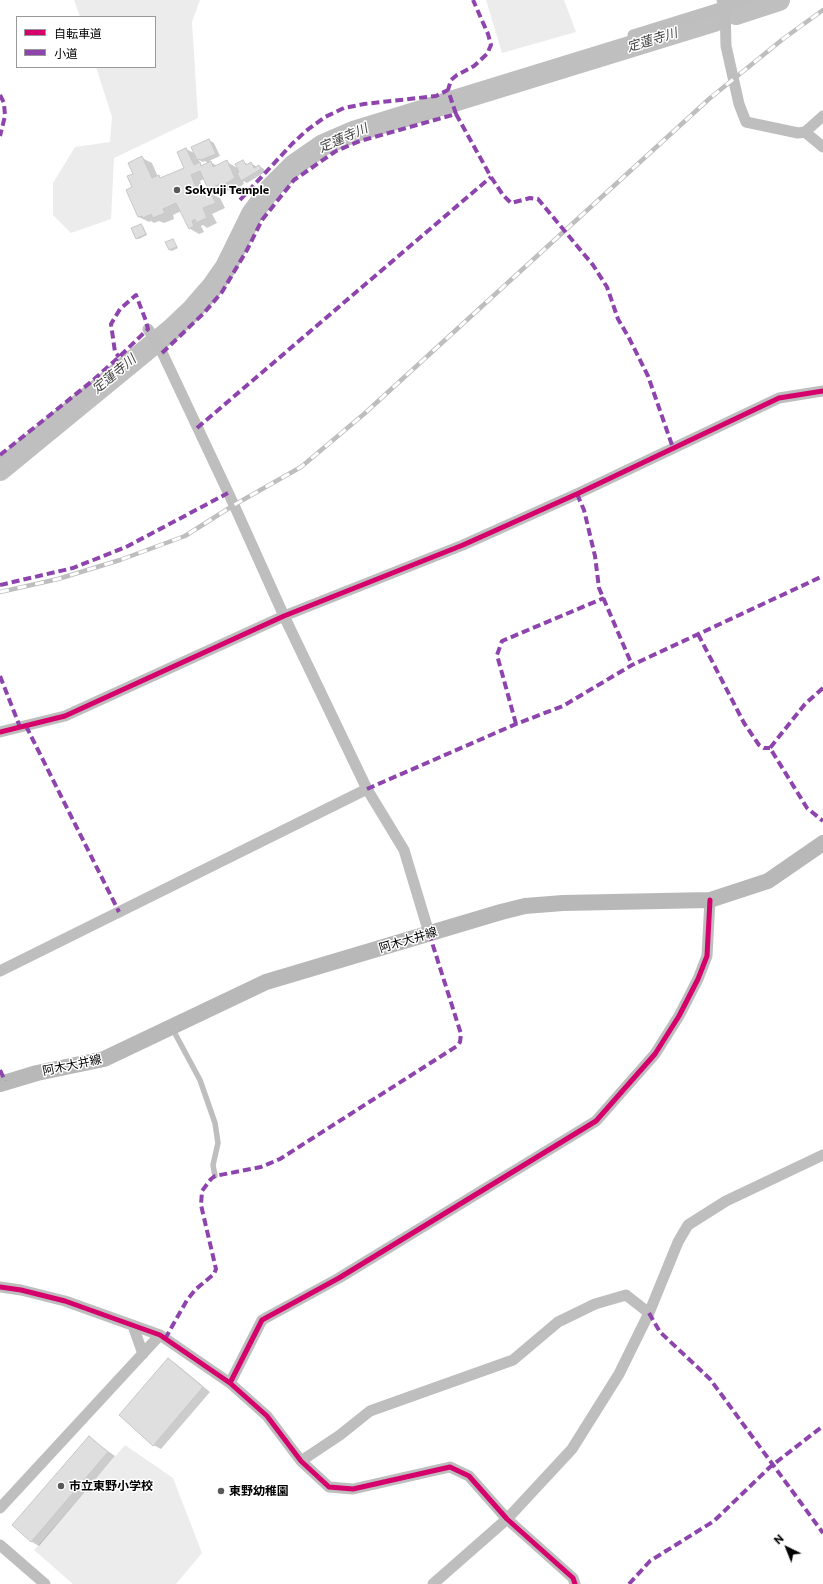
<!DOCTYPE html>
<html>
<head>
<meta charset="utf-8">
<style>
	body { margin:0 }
	#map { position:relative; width:823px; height:1584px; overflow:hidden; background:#fff; font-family:Commissioner,"Noto Sans JP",sans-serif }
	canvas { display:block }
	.legend { position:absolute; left:16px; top:16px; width:140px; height:52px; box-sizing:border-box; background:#fff; border:1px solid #999; margin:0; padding:5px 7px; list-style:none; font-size:12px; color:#000 }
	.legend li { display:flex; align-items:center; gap:8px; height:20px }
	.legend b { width:20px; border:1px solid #999 }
	.north { position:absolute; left:767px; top:1528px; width:40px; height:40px; -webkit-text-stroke:3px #fff; paint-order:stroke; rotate:317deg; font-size:11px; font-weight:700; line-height:16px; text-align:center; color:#000 }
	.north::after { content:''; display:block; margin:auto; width:14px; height:18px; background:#000; clip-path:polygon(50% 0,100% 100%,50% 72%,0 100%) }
</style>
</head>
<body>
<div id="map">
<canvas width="823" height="1584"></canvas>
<ul class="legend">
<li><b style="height:5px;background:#d6006c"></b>自転車道</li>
<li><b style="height:5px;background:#8e44ad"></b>小道</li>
</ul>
<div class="north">N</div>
</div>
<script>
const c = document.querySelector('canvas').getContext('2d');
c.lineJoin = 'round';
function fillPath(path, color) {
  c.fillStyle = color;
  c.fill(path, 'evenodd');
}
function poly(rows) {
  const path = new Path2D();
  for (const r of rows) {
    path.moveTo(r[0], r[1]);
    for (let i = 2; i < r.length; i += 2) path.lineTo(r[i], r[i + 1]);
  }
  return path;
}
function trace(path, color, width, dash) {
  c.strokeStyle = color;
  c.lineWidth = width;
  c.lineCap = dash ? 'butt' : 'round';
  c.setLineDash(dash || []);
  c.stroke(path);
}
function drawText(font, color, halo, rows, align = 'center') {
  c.font = font + ' Commissioner,"Noto Sans JP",sans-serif';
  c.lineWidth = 3;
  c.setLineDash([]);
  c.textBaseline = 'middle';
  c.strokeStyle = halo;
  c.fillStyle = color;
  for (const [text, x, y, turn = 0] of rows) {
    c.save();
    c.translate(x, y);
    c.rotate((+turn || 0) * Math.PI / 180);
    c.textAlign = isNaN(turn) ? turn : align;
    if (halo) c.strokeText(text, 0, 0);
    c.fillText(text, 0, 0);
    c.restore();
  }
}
const green = poly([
	[74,0,200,0,192,22,198,118,114,158,111,219,71,233,53,215,53,183,75,147,110,142,112,117,96,67,155,67,155,17,80,17],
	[486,0,564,0,576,32,502,53],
	[125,1445,173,1478,202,1553,176,1584,73,1584,34,1550]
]);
const shadow = poly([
	[209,140,214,143,220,156,209,161,217,166,227,162,239,169,243,161,248,165,251,163,257,167,259,166,264,169,265,172,247,183,243,181,244,184,232,192,229,190,218,194,208,189,204,179,200,181,204,190,220,198,225,208,212,214,217,223,207,228,203,225,201,226,204,232,199,234,189,228,181,211,173,215,174,219,164,223,159,221,154,223,151,221,149,222,139,217,134,188,134,174,142,158,152,163,158,177,162,178,185,168,186,149,196,154],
	[199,160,203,162,205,161,208,163,203,166,200,164],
	[141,225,143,226,147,235,139,239,137,238],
	[173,240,178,248,172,251,170,250],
	[168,1359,175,1363,210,1392,161,1449,153,1445],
	[89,1438,115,1456,39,1546,32,1542,14,1525]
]);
const river = poly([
	[736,14,779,0],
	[0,470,172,329,192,310,212,287,226,267,252,214,271,188,294,165,323,145,353,132,714,21]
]);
const building = poly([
	[209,139,216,154,201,160,200,159,197,160,191,147,209,139],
	[186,148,194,165,200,162,201,166,211,161,213,167,227,160,235,178,221,186,220,184,208,189,200,171,191,175,196,187,199,185,203,195,210,191,216,203,203,208,207,218,196,223,195,219,192,221,194,226,189,229,176,203,163,209,165,213,153,218,151,214,143,218,142,216,138,217,126,190,132,187,127,176,133,174,128,163,142,156,152,178,159,175,160,178,184,168,177,152,186,148],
	[243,160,246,165,251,162,254,168,259,165,261,169,241,181,237,173,239,172,235,164,243,160],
	[141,224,146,234,136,239,131,228,141,224],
	[173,239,177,247,169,250,165,242,173,239],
	[168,1358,203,1387,153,1446,119,1415,168,1358],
	[89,1436,108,1452,31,1542,12,1525,89,1436]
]);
const service = poly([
	[172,1028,200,1080,215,1123,218,1143,213,1165,215,1176]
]);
const minor = poly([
	[722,0,725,6,726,46,739,104,746,122,798,133,805,132,823,116],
	[633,35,746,0],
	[805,132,823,147],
	[148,329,160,348,234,505,284,616,367,789,404,850,429,933],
	[0,732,65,716,284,616,463,545,579,493,779,398,823,391],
	[0,971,367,789],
	[0,1287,21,1290,65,1301,160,1335,230,1383,267,1416,301,1461,329,1487,353,1489,450,1467,469,1476,507,1519,573,1578,575,1584],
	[133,1326,143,1354],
	[230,1383,262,1320,339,1278,596,1121,655,1054,679,1016,698,979,707,956,710,900],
	[301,1461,340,1435,370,1411,513,1360,558,1322,595,1304,626,1295,649,1313],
	[0,1508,160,1335],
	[0,1545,45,1584],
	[433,1584,507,1519,572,1449,619,1374,649,1313,678,1242,688,1225,726,1201,823,1155]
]);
const secondary = poly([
	[0,1084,37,1073,104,1059,266,982,501,912,525,906,563,903,710,900,768,881,823,843]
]);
const rail = poly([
	[0,592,58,579,120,560,185,536,234,505,301,467,364,414,709,99,783,39,823,10]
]);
const quiet = poly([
	[0,95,4,103,5,116,0,136],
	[456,114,448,90,451,80,457,75,474,66,487,54,491,45,488,34,473,0],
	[240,200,292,144,306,131,325,117,344,108,364,104,436,96,448,90],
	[162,353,204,313,222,292,247,250,262,220,294,180,336,151,360,141,456,114,491,177,503,195,511,203,530,198,538,199,593,265,607,287,618,319,629,338,648,376,673,448],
	[197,428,491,177],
	[0,455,91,382,119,357,148,329,146,321,136,295,120,309,111,324,115,352,119,357],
	[577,494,584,510,595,556,599,588,632,665],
	[0,585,73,568,126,547,228,493],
	[698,634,744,723,759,745,764,748,770,748],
	[0,676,20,727],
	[823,688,805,704,770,748,807,808,823,821],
	[516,724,497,655,502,641,604,598],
	[26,726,119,912],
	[367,789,516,724,563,706,632,665,823,576],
	[0,1070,5,1081],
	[649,1313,660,1332,710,1379,823,1533],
	[165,1339,187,1300,196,1289,214,1274,216,1269,201,1205,202,1191,211,1179,215,1176,261,1167,280,1159,457,1046,460,1042,461,1034,429,933],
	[629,1584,650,1561,714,1521,770,1467,823,1426]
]);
const cycleway = poly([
	[0,732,65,716,284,616,463,545,579,493,779,398,823,391],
	[0,1287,21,1290,65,1301,160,1335,230,1383,267,1416,301,1461,329,1487,353,1489,450,1467,469,1476,507,1519,573,1578,575,1584],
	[230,1383,262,1320,339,1278,596,1121,655,1054,679,1016,698,979,707,956,710,900]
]);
const markers = [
	[177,190,4,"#595959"],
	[61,1486,4,"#595959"],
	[221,1491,4,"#595959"]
];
const poiNames = [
	["Sokyuji Temple",185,190],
	["市立東野小学校",69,1486],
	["東野幼稚園",229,1491]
];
const streetNames = [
	["阿木大井線",408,940,-17],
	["阿木大井線",72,1065,-12]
];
const waterNames = [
	["定蓮寺川",652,40,-17],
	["定蓮寺川",343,138,-24],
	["定蓮寺川",114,374,-40]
];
fillPath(green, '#ececec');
fillPath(shadow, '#0003');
trace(river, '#bfbfbf', 22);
fillPath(building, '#dfdfdf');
trace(building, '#c7c7c7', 1);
trace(service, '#bebebe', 5.5);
trace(minor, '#bebebe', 11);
trace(secondary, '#b8b8b8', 16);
trace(rail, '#bebebe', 4.5);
trace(rail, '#fff', 3, [9]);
trace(quiet, '#8e44ad', 4, [8, 4]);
trace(cycleway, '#d6006c', 5);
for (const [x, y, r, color] of markers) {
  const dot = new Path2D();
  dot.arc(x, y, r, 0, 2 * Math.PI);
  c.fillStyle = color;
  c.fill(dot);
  trace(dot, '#fff', 1.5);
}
drawText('bold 12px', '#000', '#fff', poiNames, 'left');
drawText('12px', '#000', '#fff', streetNames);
drawText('italic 13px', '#444', '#fff', waterNames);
</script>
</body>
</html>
